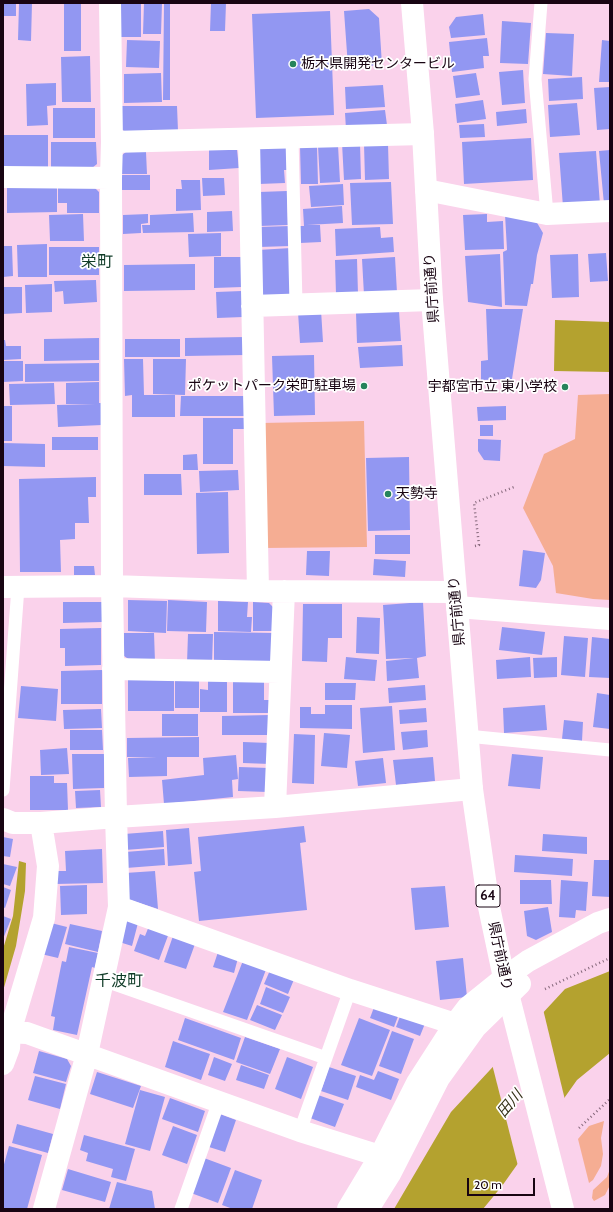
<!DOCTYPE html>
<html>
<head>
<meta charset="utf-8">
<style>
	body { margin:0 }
	#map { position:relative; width:613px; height:1212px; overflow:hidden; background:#fad2eb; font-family:Cabin,sans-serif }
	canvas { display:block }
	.frame { position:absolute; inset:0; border:4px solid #180412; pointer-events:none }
	.scale { position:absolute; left:467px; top:1178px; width:68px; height:18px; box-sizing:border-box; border:2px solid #180412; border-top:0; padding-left:5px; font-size:12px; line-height:14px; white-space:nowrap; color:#180412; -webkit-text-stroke:3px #fff; paint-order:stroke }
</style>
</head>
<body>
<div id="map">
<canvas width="613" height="1212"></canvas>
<div class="frame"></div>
<div class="scale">20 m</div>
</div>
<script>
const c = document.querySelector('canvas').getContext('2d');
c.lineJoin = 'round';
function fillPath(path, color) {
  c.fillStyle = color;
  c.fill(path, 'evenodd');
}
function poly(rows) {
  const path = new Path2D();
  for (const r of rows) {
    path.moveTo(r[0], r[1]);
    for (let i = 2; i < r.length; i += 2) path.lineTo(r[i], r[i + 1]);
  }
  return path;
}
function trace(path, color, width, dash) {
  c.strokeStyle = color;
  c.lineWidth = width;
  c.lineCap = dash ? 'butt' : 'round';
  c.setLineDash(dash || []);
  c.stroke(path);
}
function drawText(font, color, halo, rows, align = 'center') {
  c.font = font + ' Cabin,"Noto Sans JP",sans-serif';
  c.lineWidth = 3.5;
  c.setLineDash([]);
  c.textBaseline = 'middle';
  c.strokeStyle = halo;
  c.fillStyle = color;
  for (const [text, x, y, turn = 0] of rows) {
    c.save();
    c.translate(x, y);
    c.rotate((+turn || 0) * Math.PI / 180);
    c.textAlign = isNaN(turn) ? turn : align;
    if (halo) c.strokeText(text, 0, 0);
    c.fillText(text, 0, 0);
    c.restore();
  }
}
const green = poly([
	[610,394,610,600,593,599,556,593,553,566,523,508,544,454,575,439,578,395],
	[364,421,367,547,263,548,261,423],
	[604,1121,601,1138,603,1154,601,1166,593,1180,589,1183,578,1139,589,1126],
	[610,1169,610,1185,605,1195,594,1201,592,1198,593,1190,607,1177]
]);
const water = poly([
	[555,320,610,322,610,372,554,371],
	[19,861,26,863,25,891,16,946,3,991,3,949,13,916],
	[610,971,610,1053,577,1080,502,1186,483,1209,394,1209,451,1112,565,989]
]);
const pier = poly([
	[543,1009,565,1100,518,1166,492,1064]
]);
const building = poly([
	[3,3,16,3,16,16,3,16],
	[19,3,32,3,31,41,18,40],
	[64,3,81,3,81,51,64,51],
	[121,3,141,3,141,37,121,37],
	[144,3,162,3,161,34,143,34],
	[164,3,170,3,170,100,163,100],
	[211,3,226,3,225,31,210,31],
	[369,9,379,18,382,65,348,67,344,11],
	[330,11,334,115,256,118,252,14],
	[483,14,485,35,451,38,449,27,456,17],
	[502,21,531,23,528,64,500,63],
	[546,33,574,34,572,76,543,74],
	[487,38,489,56,483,56,484,68,452,72,449,42],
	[127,40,160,41,159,68,126,67],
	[602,40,610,41,610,82,599,82],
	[90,56,91,102,62,102,61,57],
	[523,70,525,103,502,105,499,72],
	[161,73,162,102,124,103,124,74],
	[476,73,480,95,456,98,453,76],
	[582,77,583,99,549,101,548,79],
	[56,83,56,105,47,106,48,125,27,126,26,84],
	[383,85,385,107,346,109,345,87],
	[610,87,610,129,597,130,594,88],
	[483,100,486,119,457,123,455,104],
	[577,103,580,135,550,137,548,105],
	[122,106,177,106,178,131,127,132,122,130],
	[53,108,95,108,95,138,53,138],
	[526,109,527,123,497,126,496,112],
	[385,110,387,125,346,129,345,113],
	[484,124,485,137,460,138,459,125],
	[3,135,48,135,48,168,3,169],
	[531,138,533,180,464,184,462,142],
	[51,142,96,142,97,164,92,168,51,167],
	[342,143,360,143,361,179,344,180],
	[364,144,388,144,389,179,365,180],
	[338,145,340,182,320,183,318,146],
	[300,146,317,146,318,184,301,184],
	[236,147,237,150,239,168,209,170,209,148],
	[289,147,289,170,284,170,285,183,259,184,258,148],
	[610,150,610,204,604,204,599,151],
	[127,151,146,152,147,174,122,174,121,156],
	[596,151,600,205,563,207,559,153],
	[122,175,150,175,150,190,122,190],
	[202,178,224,178,225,195,203,196],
	[181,180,200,180,201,210,176,211,176,189,182,189],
	[391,182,393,224,352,225,350,183],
	[343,184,344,205,311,207,309,186],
	[57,185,57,212,7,213,7,186],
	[93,186,99,192,99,213,67,213,67,203,58,203,58,187],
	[287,191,288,225,260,226,259,192],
	[342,206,343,223,307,225,320,225,321,242,300,243,300,226,304,226,303,209],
	[232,211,233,231,207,232,207,212],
	[193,213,194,232,143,233,142,225,150,225,150,215],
	[83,214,84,241,50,241,49,215],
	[148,214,148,223,141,224,141,233,123,234,123,215],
	[487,214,487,222,503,221,504,249,465,250,463,215],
	[505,214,536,221,543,233,537,255,533,284,531,284,527,306,505,305,503,252,507,250],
	[290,226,291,246,259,247,258,227],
	[380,227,381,238,393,237,394,252,336,256,335,229],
	[221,233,221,256,189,257,188,234],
	[47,244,47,277,18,277,17,245],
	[3,246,12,246,13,276,3,277],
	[49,247,99,247,99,275,49,275],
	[291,248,293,296,266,298,260,293,258,250],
	[606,253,608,281,590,282,588,254],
	[500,254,502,307,468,302,465,256],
	[578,254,579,297,552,298,550,255],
	[214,257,241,257,242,287,214,288],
	[395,257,397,293,364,295,362,259],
	[357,259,358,294,336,294,335,260],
	[195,264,195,290,124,291,124,265],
	[96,280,97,302,64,304,63,291,55,292,54,281],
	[52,284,52,312,26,313,25,285],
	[3,287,22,287,22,313,3,314],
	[242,291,243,317,217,318,216,292],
	[486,309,523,309,512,379,481,380,481,361,488,360],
	[321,310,323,342,300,343,298,312],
	[399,311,401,341,357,343,356,313],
	[245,337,245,355,185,356,185,338],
	[99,338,99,360,44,361,44,339],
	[125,339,180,339,180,357,125,357],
	[3,340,5,340,6,346,21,346,21,359,3,360],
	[402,345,403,366,360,368,358,347],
	[314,355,315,415,274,416,272,356],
	[124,359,143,359,144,395,175,395,175,417,132,417,132,395,125,396],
	[153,359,186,359,185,395,153,394],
	[3,361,23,361,23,381,3,382],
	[99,363,99,381,25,382,25,364],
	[99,382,99,403,101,403,102,425,58,427,57,405,95,404,66,404,66,383],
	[54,383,55,404,10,405,9,384],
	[181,396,245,396,245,416,180,416],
	[3,406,12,406,12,441,3,441],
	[506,406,506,420,478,421,477,407],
	[203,418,247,418,247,429,233,429,233,464,203,464],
	[480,425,493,425,493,436,480,436],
	[52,437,98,437,98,450,52,450],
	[478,439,501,440,500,461,484,460,478,451],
	[3,443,45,444,45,467,3,466],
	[197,454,198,470,183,470,183,455],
	[409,457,410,530,368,531,366,458],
	[238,470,239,490,200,492,199,471],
	[144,474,181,474,182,495,144,495],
	[96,477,96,497,88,497,89,523,75,523,75,539,60,540,61,572,20,572,19,479],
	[228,492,229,553,197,554,196,493],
	[375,535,410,535,410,554,375,554],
	[523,550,545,553,541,580,536,588,519,586],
	[307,551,330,551,329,576,306,575],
	[374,559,406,561,405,577,373,575],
	[74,566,94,566,95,575,74,575],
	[128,600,167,601,166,633,128,631],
	[168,600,207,602,206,632,167,631],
	[218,601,248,602,247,617,252,617,251,632,218,631],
	[63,602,102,602,102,622,63,623],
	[253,602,269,603,276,610,274,631,253,631],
	[423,602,426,656,417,658,419,678,387,681,386,661,414,658,386,659,383,605],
	[303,604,342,604,342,638,328,638,327,662,302,661],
	[357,617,380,618,379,654,356,653],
	[502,627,545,632,542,655,499,650],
	[101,628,101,665,65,666,65,648,60,648,60,629],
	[214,632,274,633,273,660,268,664,214,664],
	[124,633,154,633,155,662,133,662,124,656],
	[188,634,213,634,212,664,187,663],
	[564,636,588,638,585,677,561,675],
	[592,637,610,639,610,678,589,677],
	[346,657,377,660,375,681,344,679],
	[530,657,531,677,497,679,496,660],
	[557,657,557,677,534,678,533,658],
	[102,670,102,704,61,704,61,671],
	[128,678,174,678,174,711,128,711],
	[175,678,199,678,199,708,175,708],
	[208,680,227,680,227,712,200,712,200,689,208,690],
	[233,680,264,680,264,700,271,700,271,713,233,713],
	[325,683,356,683,355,700,325,700],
	[425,685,426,700,389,703,388,688],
	[21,686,58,689,56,721,18,718],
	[597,693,610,695,610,729,593,727],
	[325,705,352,705,352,729,300,728,300,707,311,707,311,714,325,714],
	[545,705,547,730,504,733,503,708],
	[392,706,395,750,363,753,360,708],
	[426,708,427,722,400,724,399,710],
	[101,709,102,728,64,729,63,710],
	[162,714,198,714,198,736,162,736],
	[270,715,270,735,222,735,222,716],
	[564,720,583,722,582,741,562,739],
	[70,730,102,730,103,750,70,750],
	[427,730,428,747,403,750,401,732],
	[324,733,350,735,347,768,321,766],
	[294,734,315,735,314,784,292,783],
	[199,737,199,757,167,757,167,776,129,777,128,758,157,757,127,757,127,738],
	[243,742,270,743,270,764,243,763],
	[67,748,69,774,41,775,40,750],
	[72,754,104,754,104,788,73,789],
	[512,754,543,757,540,789,508,786],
	[236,755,238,779,232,780,233,797,164,804,162,780,204,775,203,758],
	[433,757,435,781,396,785,393,760],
	[383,758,386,783,358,786,355,761],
	[239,767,269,768,268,792,238,791],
	[30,776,54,776,54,783,67,783,68,810,30,810],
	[100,790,101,807,76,808,75,791],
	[304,826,306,842,300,843,307,910,199,921,194,872,201,871,198,837],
	[189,828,192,864,168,866,166,830],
	[163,831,164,847,125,850,124,834],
	[543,834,587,837,587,854,542,851],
	[3,837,13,839,10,857,3,856],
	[102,849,103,883,55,884,55,871,66,871,65,851],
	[164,849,165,865,126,868,125,852],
	[515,855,573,859,572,876,514,872],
	[594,860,610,860,610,897,592,896],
	[3,864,17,867,10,886,3,884],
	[155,871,158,909,127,899,125,873],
	[520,880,551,880,552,904,520,904],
	[561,880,588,882,586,911,576,910,575,918,559,917],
	[87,885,87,914,61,915,60,886],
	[445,886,449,927,415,930,411,888],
	[3,887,11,890,5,908,3,907],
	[548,907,552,932,536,940,527,936,524,911],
	[3,916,11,919,3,939],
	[122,918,138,923,132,946,116,941],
	[51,923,67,927,58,958,41,954],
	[70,924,102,931,98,952,65,944],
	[149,926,169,933,159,960,134,951,140,934,145,936],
	[173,936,195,944,186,969,164,962],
	[69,947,98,953,95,968,92,967,77,1035,53,1030,55,1017,51,1016,62,961,66,962],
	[218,952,238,958,234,973,213,967],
	[244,958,267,967,247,1020,223,1012],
	[463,958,467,997,440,1000,436,961],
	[271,968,295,977,288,994,264,984],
	[266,987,290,997,283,1013,260,1004],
	[376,1002,400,1011,394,1027,370,1018],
	[257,1005,282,1015,275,1030,250,1020],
	[402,1011,426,1021,420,1036,396,1027],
	[185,1018,241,1038,234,1060,178,1040],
	[359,1018,390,1030,372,1076,341,1065],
	[392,1031,414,1039,401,1074,379,1066],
	[245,1037,280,1049,270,1074,236,1062],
	[173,1041,210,1054,201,1080,165,1067],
	[39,1051,67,1059,71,1066,66,1082,33,1073],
	[214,1057,232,1064,225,1081,208,1075],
	[287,1057,313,1067,301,1099,275,1089],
	[241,1065,269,1075,264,1089,236,1080],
	[329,1067,356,1076,348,1100,321,1091],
	[378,1071,399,1079,391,1100,356,1087,360,1075,374,1080],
	[97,1072,141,1086,133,1108,90,1094],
	[35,1076,66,1084,60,1109,28,1100],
	[140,1090,165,1097,150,1151,125,1144],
	[318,1095,344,1104,335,1127,310,1118],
	[170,1098,205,1111,198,1132,162,1119],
	[220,1114,236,1120,225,1152,209,1147],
	[17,1124,53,1134,48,1153,12,1143],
	[173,1126,197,1135,187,1164,162,1155],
	[84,1135,135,1149,126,1181,111,1177,113,1169,86,1161,88,1153,80,1150],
	[9,1146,42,1155,27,1209,3,1209,3,1168],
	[204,1158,231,1168,218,1203,191,1193],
	[68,1169,111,1182,105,1202,62,1190],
	[235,1170,262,1180,252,1209,233,1209,222,1205],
	[117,1182,152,1191,155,1209,109,1209]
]);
const path = poly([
	[475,546,479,545,474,503,514,487],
	[545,989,610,958],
	[579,1128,610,1099]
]);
const service = poly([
	[541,3,535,79,547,214],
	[292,138,296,304],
	[467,736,610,750],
	[3,790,18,587],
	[103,980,326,1058],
	[300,1131,350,990],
	[181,1209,219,1101]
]);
const minor = poly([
	[249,139,258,591],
	[112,142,423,134],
	[3,177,111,178],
	[426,190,547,214,610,211],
	[252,306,432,300],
	[3,587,112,586,258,591,455,592],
	[457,607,610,619],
	[113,669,280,672],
	[275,807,284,591],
	[3,819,13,823,41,823],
	[119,907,350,990,455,1024],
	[3,1032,27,1033,300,1131,380,1156],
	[3,1064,9,1048,10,1032,44,918,48,866,41,823,116,817,112,586,111,178,112,142,110,3],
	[44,1209,87,1054,119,907,116,817,275,807,472,789],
	[348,1209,380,1156,417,1083,455,1024,468,1007,504,978,528,961,598,923,610,919],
	[368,1209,390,1174,439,1078,475,1028,520,984]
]);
const primary = poly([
	[412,3,423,134,432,300,472,789,489,907,504,978,563,1209]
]);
const markers = [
	[293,64,4,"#26845b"],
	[364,386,4,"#26845b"],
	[565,387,4,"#26845b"],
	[388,494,4,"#26845b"]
];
const shields = [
	[488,896,24]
];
const shieldNames = [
	["64",488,896]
];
const poiNames = [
	["栃木県開発センタービル",301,64],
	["ポケットパーク栄町駐車場",356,386,"right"],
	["宇都宮市立 東小学校",557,387,"right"],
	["天勢寺",396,494]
];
const streetNames = [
	["県庁前通り",432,288,-94],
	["県庁前通り",457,611,-95],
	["県庁前通り",500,956,78]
];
const waterNames = [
	["田川",510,1104,-50]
];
const quarterNames = [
	["栄町",97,262],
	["千波町",119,981]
];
fillPath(green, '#f5ad93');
fillPath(water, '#b4a22f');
fillPath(pier, '#fad2eb');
fillPath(building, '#9297f2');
trace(path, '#85687b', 2.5, [1, 3]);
trace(service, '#fff', 13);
trace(minor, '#fff', 22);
trace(primary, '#fff', 22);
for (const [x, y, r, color] of markers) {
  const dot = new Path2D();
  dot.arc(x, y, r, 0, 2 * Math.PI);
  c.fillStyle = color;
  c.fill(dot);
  trace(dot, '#fff', 1.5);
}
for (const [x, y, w] of shields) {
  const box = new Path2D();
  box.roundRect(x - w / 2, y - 11, w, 22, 3);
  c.fillStyle = '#fff';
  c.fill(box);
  trace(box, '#180412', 1);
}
drawText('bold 13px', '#180412', null, shieldNames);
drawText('14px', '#180412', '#fff', poiNames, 'left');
drawText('14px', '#180412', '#fff', streetNames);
drawText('italic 15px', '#36321a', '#fff', waterNames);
drawText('16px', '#0f3b27', '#fff', quarterNames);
</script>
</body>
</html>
